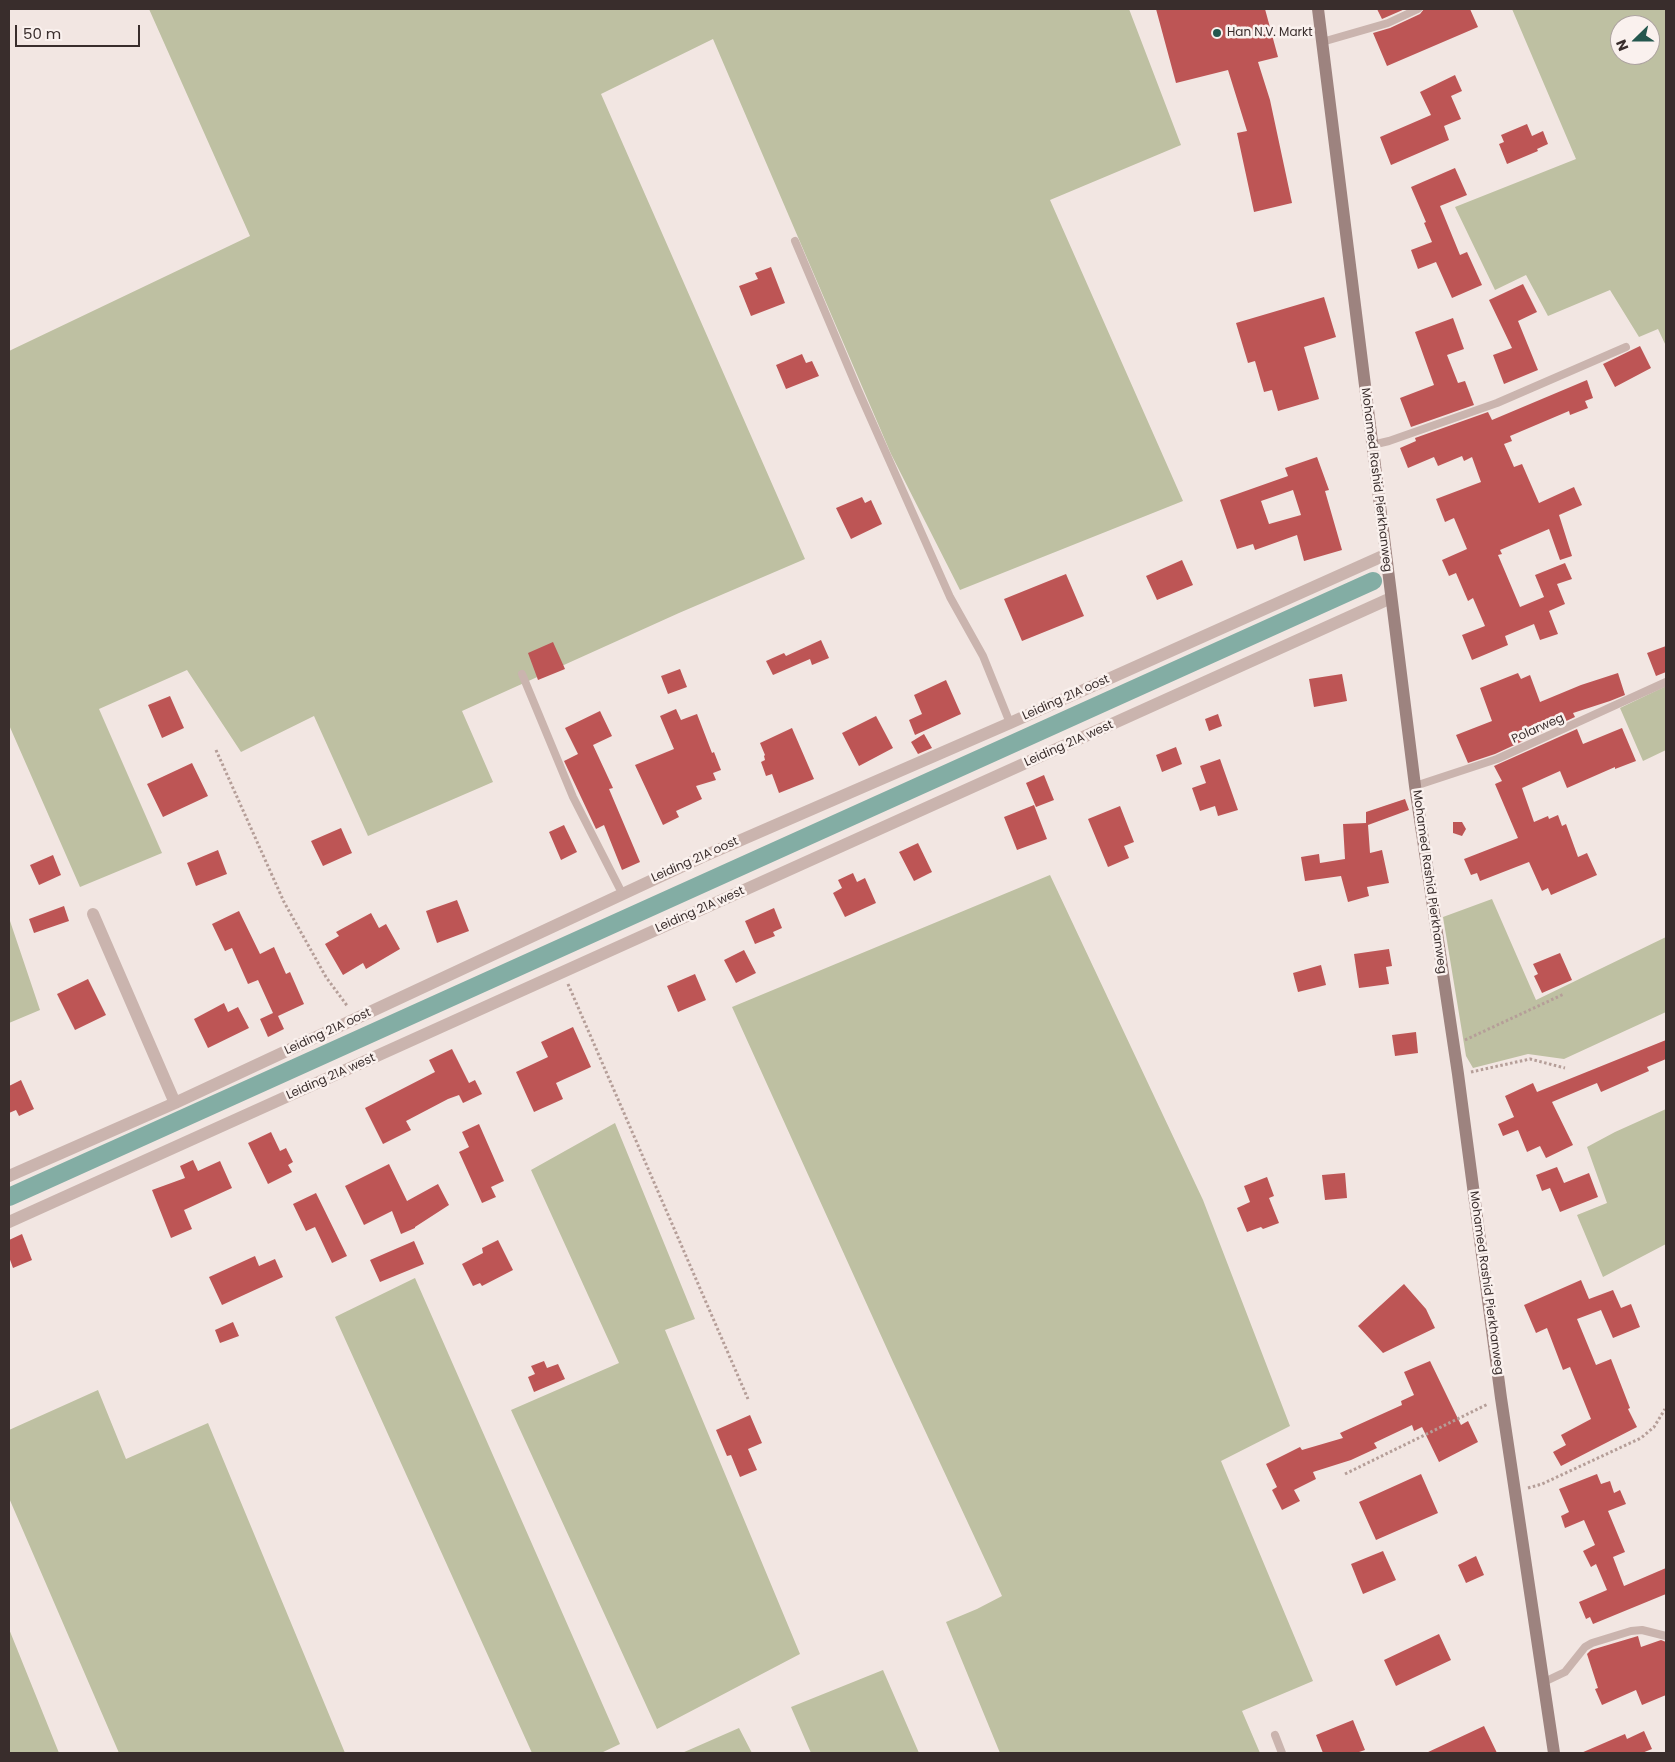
<!DOCTYPE html>
<html>
<head>
<meta charset="utf-8">
<style>
	body { margin:0 }
	#map { position:relative; width:1675px; height:1762px; overflow:hidden; background:#f2e6e2; font-family:Poppins,sans-serif }
	canvas { display:block }
	.frame { position:absolute; inset:0; border:10px solid #392d2c; pointer-events:none }
	.north { position:absolute; left:1610px; top:15px; width:50px; height:50px; box-sizing:border-box; background:#faf1ee; border:1px solid #ada3a0; border-radius:50%; rotate:248deg; font-size:14px; font-weight:700; line-height:20px; text-align:center; color:#392d2c }
	.north::after { content:''; display:block; margin:auto; width:18px; height:22px; background:#24574e; clip-path:polygon(50% 0,100% 100%,50% 72%,0 100%) }
	.scale { position:absolute; left:15px; top:25px; width:125px; height:22px; box-sizing:border-box; border:2px solid #392d2c; border-top:0; padding-left:6px; font-size:15px; line-height:18px; white-space:nowrap; color:#392d2c; -webkit-text-stroke:4px #faf1ee; paint-order:stroke }
</style>
</head>
<body>
<div id="map">
<canvas width="1675" height="1762"></canvas>
<div class="frame"></div>
<div class="north">N</div>
<div class="scale">50 m</div>
</div>
<script>
const c = document.querySelector('canvas').getContext('2d');
c.lineJoin = 'round';
function fillPath(path, color) {
  c.fillStyle = color;
  c.fill(path, 'evenodd');
}
function poly(rows) {
  const path = new Path2D();
  for (const r of rows) {
    path.moveTo(r[0], r[1]);
    for (let i = 2; i < r.length; i += 2) path.lineTo(r[i], r[i + 1]);
  }
  return path;
}
function trace(path, color, width, dash) {
  c.strokeStyle = color;
  c.lineWidth = width;
  c.lineCap = dash ? 'butt' : 'round';
  c.setLineDash(dash || []);
  c.stroke(path);
}
function drawText(font, color, halo, rows, align = 'center') {
  c.font = font + ' Poppins,sans-serif';
  c.lineWidth = 5;
  c.setLineDash([]);
  c.textBaseline = 'middle';
  c.strokeStyle = halo;
  c.fillStyle = color;
  for (const [text, x, y, turn = 0] of rows) {
    c.save();
    c.translate(x, y);
    c.rotate((+turn || 0) * Math.PI / 180);
    c.textAlign = isNaN(turn) ? turn : align;
    if (halo) c.strokeText(text, 0, 0);
    c.fillText(text, 0, 0);
    c.restore();
  }
}
const green = poly([
	[149,9,1129,9,1181,145,1050,200,1183,501,960,590,891,454,713,39,601,94,805,559,679,613,462,711,493,782,368,836,314,716,241,752,187,670,99,709,162,853,80,887,9,725,9,351,250,236],
	[1512,9,1666,9,1666,346,1658,329,1639,337,1610,290,1548,316,1526,275,1495,290,1455,207,1576,159],
	[1620,25,1650,25,1650,55,1620,55],
	[1666,686,1666,750,1643,761,1620,708],
	[1050,875,1203,1200,1290,1426,1221,1461,1313,1681,1242,1711,1260,1753,1000,1753,946,1622,977,1609,1002,1596,893,1362,732,1007],
	[1492,899,1536,1000,1666,937,1666,1012,1564,1059,1528,1054,1473,1068,1466,1056,1443,917],
	[9,918,40,1010,9,1023],
	[1666,1109,1666,1244,1603,1277,1577,1215,1607,1203,1587,1147,1615,1132],
	[615,1123,695,1319,665,1330,800,1654,657,1729,511,1410,619,1363,531,1170],
	[415,1278,620,1744,601,1753,532,1753,335,1317],
	[98,1390,126,1459,208,1423,345,1753,119,1753,9,1498,9,1430],
	[9,1629,59,1753,9,1753],
	[883,1670,919,1753,811,1753,791,1707],
	[739,1728,752,1753,682,1753]
]);
const canal = poly([
	[9,1197,1373,581]
]);
const building = poly([
	[1156,9,1265,9,1278,57,1258,62,1270,100,1292,203,1254,212,1237,133,1247,131,1228,70,1176,83],
	[1377,9,1405,9,1382,19],
	[1424,9,1470,9,1478,27,1387,66,1373,33,1390,28,1420,14],
	[1455,75,1462,91,1451,96,1461,119,1444,126,1449,140,1391,165,1380,137,1431,115,1420,92],
	[1527,124,1532,136,1543,131,1548,144,1537,149,1538,151,1507,164,1499,144,1504,142,1501,135],
	[1455,168,1467,195,1440,206,1460,255,1467,252,1482,285,1452,298,1436,262,1418,269,1411,250,1432,242,1424,223,1426,222,1411,187],
	[771,267,785,303,751,316,739,286,758,279,755,273],
	[1523,284,1537,312,1518,321,1538,370,1504,384,1493,355,1512,348,1489,300],
	[1324,297,1336,337,1304,347,1319,399,1278,411,1272,390,1264,392,1255,361,1248,363,1236,323],
	[1453,318,1464,349,1447,355,1458,383,1465,381,1474,405,1411,427,1400,398,1434,385,1415,332],
	[1640,346,1651,368,1615,387,1603,364],
	[802,354,806,363,812,361,819,376,786,389,776,365],
	[1587,380,1593,398,1585,401,1588,408,1570,415,1569,411,1510,436,1512,441,1504,444,1514,467,1522,464,1539,503,1574,487,1582,505,1559,515,1572,556,1560,560,1549,529,1500,550,1502,554,1498,555,1520,607,1544,597,1535,575,1565,563,1572,579,1557,584,1565,604,1549,611,1558,634,1540,640,1534,624,1505,636,1508,645,1472,660,1462,635,1485,626,1473,598,1468,601,1456,573,1449,576,1442,560,1467,549,1454,518,1445,522,1436,499,1481,482,1472,457,1464,461,1462,456,1438,466,1434,457,1408,468,1400,448,1416,441,1415,438,1488,412,1492,420],
	[1317,457,1329,490,1325,491,1342,550,1304,561,1297,535,1255,550,1253,544,1237,549,1220,500,1288,476,1285,468],
	[1293,490,1301,515,1269,524,1261,501],
	[862,497,865,503,871,500,882,524,851,539,836,508],
	[1182,560,1193,585,1157,600,1146,576],
	[1066,574,1084,616,1022,641,1004,599],
	[821,640,829,658,812,665,810,659,773,675,766,661,784,653,786,656],
	[553,642,565,669,538,680,528,653],
	[1666,646,1666,672,1656,676,1647,653],
	[680,669,687,687,668,694,661,676],
	[1518,673,1521,679,1530,675,1540,702,1581,685,1618,673,1625,695,1610,701,1573,713,1575,717,1495,754,1468,763,1456,735,1492,721,1480,688],
	[1342,674,1347,701,1314,707,1309,679],
	[946,680,961,714,915,735,909,720,922,714,914,695],
	[170,696,184,728,162,738,148,705],
	[676,709,681,720,697,714,712,753,714,752,721,770,713,773,716,780,696,786,702,799,676,811,679,817,663,825,635,765,674,749,660,716],
	[600,711,612,736,593,745,613,788,609,789,640,862,622,870,604,825,596,829,564,761,578,754,565,728],
	[1218,714,1222,726,1209,731,1205,719],
	[876,716,893,748,859,766,842,733],
	[792,728,814,779,779,793,772,774,766,776,761,762,765,760,764,756,765,755,760,743],
	[1622,728,1636,761,1615,769,1615,767,1567,788,1560,771,1522,788,1534,822,1548,816,1549,819,1558,815,1562,826,1566,824,1578,857,1587,853,1597,875,1551,895,1548,888,1542,891,1529,862,1480,881,1477,873,1471,875,1464,859,1518,838,1495,784,1502,781,1494,766,1577,729,1583,744],
	[924,734,932,748,918,754,911,742],
	[1176,747,1182,764,1162,772,1156,755],
	[1220,759,1238,810,1218,816,1215,806,1200,811,1192,788,1206,783,1200,766],
	[192,763,208,796,163,817,147,784],
	[1044,775,1054,800,1036,807,1026,783],
	[1405,799,1409,810,1368,825,1370,853,1382,850,1389,883,1367,887,1369,896,1348,902,1341,876,1305,881,1301,857,1319,854,1320,863,1345,859,1343,824,1366,823,1366,812],
	[1034,805,1047,839,1017,850,1004,817],
	[1120,806,1134,842,1124,846,1129,858,1108,867,1088,819],
	[1453,822,1462,822,1466,829,1462,836,1453,833],
	[564,825,577,852,561,860,549,832],
	[341,828,352,853,323,866,311,841],
	[918,843,932,872,914,881,899,852],
	[218,850,227,874,196,886,187,863],
	[53,855,61,875,39,885,30,865],
	[853,873,857,882,865,878,876,903,845,917,833,893,842,888,838,880],
	[457,900,469,931,437,943,426,911],
	[64,906,69,921,34,933,29,919],
	[774,908,782,928,773,932,775,936,755,944,745,921],
	[239,911,260,954,274,947,286,974,290,972,304,1004,278,1016,284,1029,268,1037,260,1019,273,1013,258,980,248,984,232,948,225,951,212,924],
	[371,913,379,928,386,924,400,949,366,969,363,963,343,975,325,944,339,936,336,932],
	[1389,949,1392,966,1386,967,1389,984,1359,988,1354,954],
	[744,950,756,973,736,983,724,960],
	[1560,953,1572,980,1542,993,1534,976,1538,974,1533,964],
	[1321,965,1326,985,1298,992,1293,973],
	[695,974,706,1000,678,1012,667,986],
	[88,979,106,1015,75,1030,57,994],
	[224,1003,228,1012,238,1007,249,1028,208,1048,194,1019],
	[573,1027,591,1067,556,1083,563,1099,534,1112,516,1072,548,1057,541,1042],
	[1416,1032,1418,1053,1395,1056,1392,1035],
	[1666,1040,1666,1059,1647,1067,1649,1071,1601,1092,1597,1083,1552,1102,1573,1145,1546,1158,1540,1146,1527,1152,1518,1130,1503,1136,1498,1124,1514,1117,1505,1096,1533,1083,1537,1092],
	[452,1049,469,1083,475,1080,482,1094,463,1103,459,1095,448,1099,406,1121,411,1130,383,1144,365,1108,435,1072,429,1060],
	[21,1080,34,1109,19,1116,16,1110,9,1113,9,1086],
	[479,1124,504,1181,491,1187,496,1197,482,1203,459,1152,469,1147,462,1132],
	[271,1132,280,1151,286,1148,293,1162,288,1165,292,1172,268,1184,248,1143],
	[193,1160,198,1171,220,1161,232,1188,184,1210,192,1229,171,1238,152,1190,185,1178,180,1166],
	[389,1164,407,1201,438,1184,449,1205,415,1227,415,1228,401,1234,392,1211,364,1225,345,1186],
	[1557,1167,1564,1183,1589,1173,1598,1197,1560,1212,1550,1188,1542,1191,1536,1175],
	[1345,1173,1347,1198,1325,1200,1322,1175],
	[1267,1177,1274,1196,1269,1198,1279,1223,1263,1229,1261,1227,1247,1232,1237,1208,1250,1202,1244,1186],
	[316,1193,347,1256,332,1263,315,1227,306,1231,293,1204],
	[22,1234,32,1260,13,1268,9,1257,9,1240],
	[498,1240,513,1270,482,1286,480,1283,473,1286,462,1264,483,1253,482,1248],
	[414,1241,424,1264,380,1282,370,1260],
	[255,1256,259,1266,275,1259,283,1277,222,1305,209,1277],
	[1581,1280,1589,1299,1613,1290,1621,1308,1631,1304,1640,1327,1613,1338,1601,1310,1577,1319,1596,1365,1611,1359,1630,1408,1628,1409,1637,1427,1561,1466,1553,1452,1566,1445,1561,1435,1591,1419,1570,1367,1563,1370,1547,1328,1536,1333,1524,1305],
	[1404,1284,1426,1309,1435,1328,1383,1353,1358,1326],
	[233,1322,239,1336,220,1343,215,1330],
	[544,1361,547,1368,558,1364,565,1379,534,1392,528,1377,535,1374,531,1366],
	[1430,1361,1461,1425,1468,1421,1478,1442,1439,1462,1422,1427,1414,1431,1412,1425,1374,1443,1377,1448,1351,1460,1313,1472,1316,1479,1294,1490,1300,1501,1282,1510,1272,1490,1277,1487,1266,1464,1300,1447,1302,1450,1343,1438,1340,1433,1402,1405,1401,1401,1414,1395,1404,1372],
	[750,1415,762,1443,748,1449,757,1470,740,1477,731,1455,727,1456,716,1430],
	[1421,1474,1438,1513,1376,1540,1359,1502],
	[1597,1474,1601,1484,1610,1481,1614,1493,1620,1490,1626,1504,1608,1511,1625,1552,1613,1557,1624,1586,1666,1568,1666,1594,1593,1624,1590,1617,1586,1619,1579,1602,1607,1590,1596,1564,1591,1567,1583,1551,1595,1545,1584,1520,1565,1528,1561,1516,1569,1512,1559,1489],
	[1383,1551,1396,1580,1363,1594,1351,1564],
	[1476,1556,1484,1575,1466,1583,1458,1565],
	[1439,1634,1451,1660,1396,1686,1384,1660],
	[1638,1636,1641,1647,1661,1640,1666,1642,1666,1695,1642,1705,1636,1690,1602,1705,1595,1689,1598,1688,1587,1654,1591,1650],
	[1353,1720,1365,1750,1356,1753,1323,1753,1316,1735],
	[1484,1726,1497,1753,1426,1753],
	[1644,1731,1652,1749,1642,1753,1581,1753,1625,1734,1627,1739]
]);
const path = poly([
	[216,750,284,902,326,977,348,1007],
	[568,984,748,1399],
	[1465,1040,1564,994],
	[1471,1072,1530,1059,1565,1068],
	[1345,1474,1488,1404],
	[1528,1488,1542,1484,1641,1438,1654,1427,1665,1409]
]);
const lane = poly([
	[1322,42,1388,23,1418,9],
	[795,241,858,390,950,597,983,656,1010,723],
	[1372,445,1389,441,1497,403,1626,347],
	[522,674,573,797,622,893],
	[1415,786,1497,759,1666,682],
	[1544,1682,1565,1672,1585,1647,1592,1643,1631,1631,1642,1630,1666,1636],
	[1275,1735,1282,1753]
]);
const street = poly([
	[93,914,175,1103],
	[9,1176,175,1103,702,857,1010,723,1385,555],
	[9,1222,1391,598]
]);
const secondary = poly([
	[1318,9,1415,786,1458,1074,1501,1398,1554,1753]
]);
const markers = [
	[1217,33,5,"#24574e"]
];
const poiNames = [
	["Han N.V. Markt",1227,33]
];
const streetNames = [
	["Mohamed Rashid Pierkhanweg",1376,480,83],
	["Leiding 21A oost",1066,698,-24],
	["Polarweg",1538,729,-24],
	["Leiding 21A west",1069,744,-24],
	["Leiding 21A oost",695,860,-24],
	["Mohamed Rashid Pierkhanweg",1429,882,82],
	["Leiding 21A west",700,910,-24],
	["Leiding 21A oost",328,1032,-25],
	["Leiding 21A west",331,1077,-24],
	["Mohamed Rashid Pierkhanweg",1486,1283,82]
];
fillPath(green, '#bec0a2');
trace(canal, '#83ada4', 18);
fillPath(building, '#bd5555');
trace(path, '#b59e98', 3, [2.5, 2.5]);
trace(lane, '#cab4ae', 8);
trace(street, '#cab4ae', 12);
trace(secondary, '#9d837f', 12);
for (const [x, y, r, color] of markers) {
  const dot = new Path2D();
  dot.arc(x, y, r, 0, 2 * Math.PI);
  c.fillStyle = color;
  c.fill(dot);
  trace(dot, '#faf1ee', 2);
}
drawText('12px', '#392d2c', '#faf1ee', poiNames, 'left');
drawText('12px', '#392d2c', '#faf1ee', streetNames);
</script>
</body>
</html>
